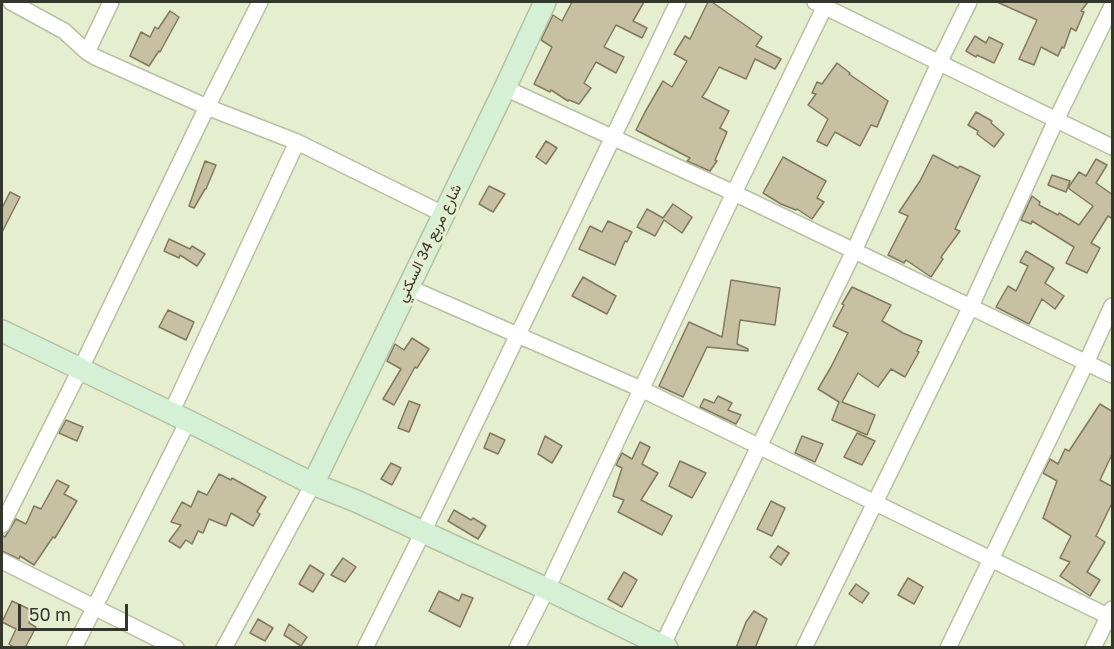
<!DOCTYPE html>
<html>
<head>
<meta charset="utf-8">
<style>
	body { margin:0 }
	#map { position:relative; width:1114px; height:649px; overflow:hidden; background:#e6eed0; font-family:"Golos Text",sans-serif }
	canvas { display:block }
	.frame { position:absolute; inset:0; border:3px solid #34372c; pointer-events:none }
	.scale { position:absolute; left:18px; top:604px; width:110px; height:27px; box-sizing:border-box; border:3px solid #34372c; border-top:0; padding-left:8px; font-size:18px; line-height:21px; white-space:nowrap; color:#34372c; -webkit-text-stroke:4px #e6eed0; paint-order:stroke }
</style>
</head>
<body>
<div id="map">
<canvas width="1114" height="649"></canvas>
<div class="frame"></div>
<div class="scale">50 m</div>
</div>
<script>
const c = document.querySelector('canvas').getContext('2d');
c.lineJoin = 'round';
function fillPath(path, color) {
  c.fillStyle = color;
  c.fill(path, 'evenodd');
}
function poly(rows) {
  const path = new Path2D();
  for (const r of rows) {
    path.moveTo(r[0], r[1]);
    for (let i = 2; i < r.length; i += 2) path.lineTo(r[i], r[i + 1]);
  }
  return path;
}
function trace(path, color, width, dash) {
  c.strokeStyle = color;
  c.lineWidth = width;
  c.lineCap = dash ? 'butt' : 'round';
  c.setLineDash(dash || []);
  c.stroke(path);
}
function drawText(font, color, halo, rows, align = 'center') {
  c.font = font + ' "Golos Text",Vazirmatn,sans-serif';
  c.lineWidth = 6;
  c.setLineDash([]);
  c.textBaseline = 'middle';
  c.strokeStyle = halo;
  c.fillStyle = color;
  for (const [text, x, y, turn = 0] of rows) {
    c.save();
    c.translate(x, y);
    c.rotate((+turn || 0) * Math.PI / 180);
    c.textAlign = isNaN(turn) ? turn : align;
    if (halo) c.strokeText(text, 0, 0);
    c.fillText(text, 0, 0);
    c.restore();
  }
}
const building = poly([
	[572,2,644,2,633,21,647,28,642,38,616,25,604,47,624,57,616,73,596,62,584,83,591,88,579,104,569,100,568,101,551,90,550,92,534,84,552,47,541,40,553,15,562,21,572,2],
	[708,2,712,2,762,37,756,46,781,59,775,69,755,59,746,79,719,67,708,88,702,97,729,111,720,128,727,132,715,160,717,161,710,171,687,161,690,158,636,130,645,112,663,81,672,87,687,61,674,54,685,36,690,39,708,2],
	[997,2,1088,2,1081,11,1084,12,1076,31,1071,28,1064,48,1062,47,1058,56,1041,47,1034,65,1019,59,1037,20,997,2],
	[170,11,179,17,160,52,159,51,149,66,130,56,141,32,150,37,155,27,158,29,170,11],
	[975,36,986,43,989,37,1003,44,994,63,977,55,976,57,966,51,975,36],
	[837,63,850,73,849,74,888,101,877,127,871,125,860,146,835,132,827,146,817,141,828,119,808,105,816,94,812,93,817,82,822,84,837,63],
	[976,112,992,121,991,123,1004,134,994,147,977,134,978,131,968,125,976,112],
	[546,141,557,148,546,164,536,157,546,141],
	[933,155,958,168,960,166,980,176,955,229,960,231,941,257,943,259,931,277,906,260,904,263,888,255,908,216,899,212,920,181,933,155],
	[783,157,826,181,817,198,824,202,812,219,797,209,796,210,781,204,763,193,783,157],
	[1096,159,1107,165,1096,183,1113,195,1113,219,1108,216,1091,243,1100,248,1087,273,1066,263,1074,247,1032,221,1031,224,1021,220,1032,196,1040,202,1039,205,1058,215,1059,213,1079,225,1093,206,1068,188,1079,172,1086,176,1096,159],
	[205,161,216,165,206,189,205,189,194,208,189,206,205,161],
	[1052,175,1070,181,1066,192,1048,185,1052,175],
	[489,186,505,194,493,212,479,204,489,186],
	[10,192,20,197,2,232,2,208,10,192],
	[673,204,692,217,682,233,664,220,655,236,637,227,647,209,663,218,673,204],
	[608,221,632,232,627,242,625,241,615,265,579,249,590,226,602,232,608,221],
	[169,239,190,249,192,246,205,254,197,266,180,255,179,258,164,251,169,239],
	[1026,251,1054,268,1045,283,1064,296,1055,309,1042,299,1029,324,996,307,1008,286,1016,291,1028,266,1020,262,1026,251],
	[583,277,616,296,607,314,572,296,583,277],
	[731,280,780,288,775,325,740,320,737,344,748,349,748,351,707,347,683,397,659,386,689,322,722,337,731,280],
	[852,287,891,305,882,321,903,333,922,341,917,351,919,352,905,377,891,369,878,387,858,373,842,402,875,415,867,435,832,420,839,402,818,389,831,367,848,333,833,326,844,305,842,304,852,287],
	[168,310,194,322,186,340,159,327,168,310],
	[412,338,429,349,417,368,415,367,394,405,383,399,401,369,387,361,395,344,404,350,412,338],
	[718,396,732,403,728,410,741,415,736,424,700,407,704,399,714,403,718,396],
	[409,401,420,405,409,432,398,428,409,401],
	[1100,404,1113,412,1113,452,1100,480,1113,487,1113,501,1096,536,1105,542,1087,572,1100,580,1090,596,1060,576,1070,562,1060,558,1071,536,1043,518,1057,481,1043,473,1050,459,1058,464,1065,449,1069,451,1100,404],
	[66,420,83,427,77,441,59,433,66,420],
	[490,433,505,440,498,454,484,448,490,433],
	[857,433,875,441,862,465,844,457,857,433],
	[545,436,562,446,552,463,538,454,545,436],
	[802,436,823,444,815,462,795,453,802,436],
	[640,442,650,447,642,464,658,473,641,500,672,516,662,535,618,512,624,500,613,496,622,468,616,465,622,453,632,459,640,442],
	[680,461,706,473,692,498,669,486,680,461],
	[391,463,401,468,392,485,381,479,391,463],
	[219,474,231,480,232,478,266,497,257,512,260,514,253,526,231,513,226,526,209,519,203,533,198,531,192,544,186,540,180,548,169,541,181,525,171,522,182,502,191,507,198,491,207,495,219,474],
	[57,480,69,486,64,494,77,501,55,538,53,537,34,565,20,556,19,559,2,551,2,535,5,537,16,519,26,524,34,506,41,509,57,480],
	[771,501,785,508,772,536,757,529,771,501],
	[454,510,471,520,473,518,486,526,478,539,448,521,454,510],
	[778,546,789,553,781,565,770,557,778,546],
	[343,558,356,567,345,582,331,575,343,558],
	[310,565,324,574,313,592,299,584,310,565],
	[624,572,637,580,622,607,608,599,624,572],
	[908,578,923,587,914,604,898,595,908,578],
	[856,584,869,593,862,603,849,594,856,584],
	[439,591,459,601,462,594,473,598,460,627,429,611,439,591],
	[12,601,35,612,29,623,36,627,25,648,15,648,9,644,16,629,2,622,12,601],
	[754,611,767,619,755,648,736,648,746,622,754,611],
	[258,619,273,628,265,641,250,633,258,619],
	[289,624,307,637,301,646,284,635,289,624]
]);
const street = poly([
	[11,2,64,31,87,52,95,57,207,107,297,142,443,214],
	[815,2,1112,147],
	[87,52,111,2],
	[505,88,734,193,1112,375],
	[408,287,641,389,1112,618],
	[171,413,297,142],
	[2,525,81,368,207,107,260,2],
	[2,561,176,648],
	[74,648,188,421],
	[224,648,313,484],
	[365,648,423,532,678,2],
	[517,648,547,589,734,193,827,2],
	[661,648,854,251,939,63,969,2],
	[804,648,971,306,1056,120,1112,6],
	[948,648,1086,363,1112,306],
	[1093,648,1112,609]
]);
const secondary = poly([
	[2,331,188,421,313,484,356,501,423,532,547,589,667,648],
	[313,484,505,88,545,2]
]);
const streetNames = [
	["شارع مربع 34 السكني",429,243,-64]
];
fillPath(building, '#c8c0a3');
trace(building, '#81795e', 1.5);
trace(street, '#b8c0a3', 18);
trace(secondary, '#b8c0a3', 24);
trace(street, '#fff', 15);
trace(secondary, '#d6f0d5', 21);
drawText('15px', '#34372c', '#e6eed0', streetNames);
</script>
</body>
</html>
